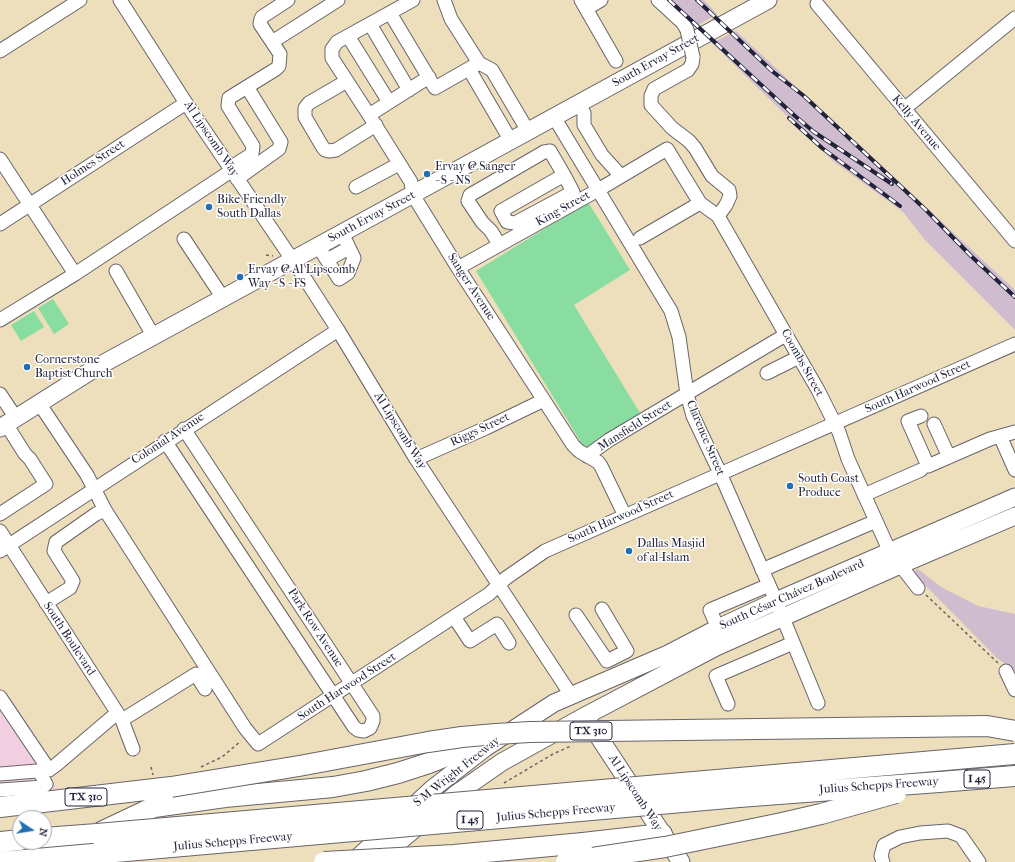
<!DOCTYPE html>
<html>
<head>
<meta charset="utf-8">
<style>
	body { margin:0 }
	#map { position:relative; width:1015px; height:862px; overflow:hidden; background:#eddebc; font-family:"IM FELL French Canon",serif }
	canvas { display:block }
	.north { position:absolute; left:12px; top:810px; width:40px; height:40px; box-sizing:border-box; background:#fff; border:1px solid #a7a7b1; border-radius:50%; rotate:102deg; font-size:11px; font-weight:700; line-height:16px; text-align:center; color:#22223b }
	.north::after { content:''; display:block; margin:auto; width:14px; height:18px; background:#1f6fb2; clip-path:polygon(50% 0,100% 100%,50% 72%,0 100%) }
</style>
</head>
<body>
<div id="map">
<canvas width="1015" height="862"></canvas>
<div class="north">N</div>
</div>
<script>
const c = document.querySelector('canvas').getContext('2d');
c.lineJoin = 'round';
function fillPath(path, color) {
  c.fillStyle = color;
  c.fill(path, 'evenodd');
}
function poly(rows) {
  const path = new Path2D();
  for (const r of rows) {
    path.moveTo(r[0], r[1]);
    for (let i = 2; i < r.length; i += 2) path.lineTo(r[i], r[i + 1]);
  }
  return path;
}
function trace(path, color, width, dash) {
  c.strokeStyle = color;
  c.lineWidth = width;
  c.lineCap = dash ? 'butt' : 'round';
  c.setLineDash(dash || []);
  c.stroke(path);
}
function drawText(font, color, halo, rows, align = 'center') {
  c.font = font + ' "IM FELL French Canon",serif';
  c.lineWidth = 3;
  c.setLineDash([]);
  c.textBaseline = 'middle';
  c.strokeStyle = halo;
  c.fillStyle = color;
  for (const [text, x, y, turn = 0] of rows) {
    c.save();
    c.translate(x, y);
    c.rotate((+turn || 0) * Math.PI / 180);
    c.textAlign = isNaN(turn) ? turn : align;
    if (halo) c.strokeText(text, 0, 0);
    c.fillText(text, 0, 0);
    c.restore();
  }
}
const built = poly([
	[0,704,57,789,0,796]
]);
const industrial = poly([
	[664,0,704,0,717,14,695,27],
	[736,31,1015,290,1015,330,925,240,903,212,833,161,712,43],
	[918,569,941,587,978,606,1015,614,1015,671,997,658,912,572]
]);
const green = poly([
	[588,202,630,270,574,305,643,418,587,452,476,271],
	[53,299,69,324,54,334,38,308],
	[34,311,44,327,21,341,11,325]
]);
const path = poly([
	[266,255,273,256],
	[926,595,999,664],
	[151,767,153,775],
	[201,767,222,757,241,741],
	[504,783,553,754,571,746]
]);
const minor = poly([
	[120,0,186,103,300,271,338,330,416,459,571,695],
	[413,0,337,42,332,49,332,58,369,115,411,182,413,195,458,268,573,445,579,451,598,462,601,466,625,516],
	[444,0,451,19,479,63,492,70,528,131],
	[581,0,616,61],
	[658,0,683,23,687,30],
	[817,4,1015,241],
	[586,9,601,0],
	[390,13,435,88,479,63],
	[370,24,409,90],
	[348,36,389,102],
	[272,42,260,24,261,19,262,17,288,0],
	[0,51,80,0],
	[693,57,692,64,688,70,654,89,651,96,651,105,672,128,689,141,695,148,712,176,729,190,730,196,726,205,718,216],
	[469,69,511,141],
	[347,81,309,103,305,108,305,117,322,146,325,150,329,151,336,150,376,125],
	[578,104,584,113,584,125,602,155,621,176],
	[904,109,1015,18],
	[369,115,429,77],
	[554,117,671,311,679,337,687,394,693,416,720,473,776,601,818,703],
	[0,159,75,274],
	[230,168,252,154,253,146,228,106,229,98,276,69,279,66,280,54,272,42,338,0],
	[237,179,279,149,281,142,247,87],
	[356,187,399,164],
	[0,224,186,103],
	[640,238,700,203],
	[184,239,223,298],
	[499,244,491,231,482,222,468,201,470,195,544,152,550,151,564,175,573,192,515,223,507,222,501,211,564,175],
	[318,246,339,279,348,273,354,258,342,233],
	[327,260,349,248],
	[458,268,598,190,667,149,700,203,718,216,785,333,818,390,839,432,848,459,890,552,918,588],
	[116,271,154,337],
	[0,320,75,274,231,171],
	[767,373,799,357],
	[0,394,16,418],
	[39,403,87,475,105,510,245,728,258,744,489,594,506,578,545,551,1015,344],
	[921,416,908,421,928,466,990,439,1015,432],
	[934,424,949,457],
	[1000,436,1015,470],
	[165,441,354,727,358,730,364,731,370,728,373,721,373,716,184,429],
	[587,456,609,440,782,337,785,333],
	[416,459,486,428,544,400],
	[864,495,921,470],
	[0,514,46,484,30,459,25,454,6,424],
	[0,531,122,720,133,749],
	[0,551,338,330],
	[762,570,876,521],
	[46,603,70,588,73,581,54,551,56,542,96,514,105,510],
	[576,615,607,661,627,651,602,609],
	[454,617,470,641,497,624,509,643],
	[718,628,710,610,769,585],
	[1006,671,1015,690],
	[0,697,49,770],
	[728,704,716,676,793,643],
	[122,720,196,674,205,689],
	[0,774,49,770,56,765,117,713],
	[0,790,43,787,46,784,39,771],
	[883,862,881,856,884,845,900,837,920,833,948,831,961,836,979,862]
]);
const major = poly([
	[0,428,97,367,768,0],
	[589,722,681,862],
	[353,862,432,789,485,748,554,703,668,654,718,628,776,601,1015,497],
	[379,862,393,847,456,794,502,762,585,716,716,647,900,565,1015,516]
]);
const highway = poly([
	[939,782,1015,776],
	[0,807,171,787],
	[44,838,97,834,154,807,225,797,333,787,366,781,398,773,429,763,496,736],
	[583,843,662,834]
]);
const rail = poly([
	[669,0,795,116,814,132,892,184],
	[697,0,772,71,804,96,926,210,971,256,1015,297],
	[789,118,822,148,900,206]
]);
const minorBridge = poly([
	[687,30,693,57]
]);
const highwayBridge = poly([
	[171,787,299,766,428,742,462,737,496,734,530,732,987,726,1015,731],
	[97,834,1015,754],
	[0,842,20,840],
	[2,862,739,797,939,782],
	[324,862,454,855,583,843],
	[566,862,665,847,782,823,821,814,896,793]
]);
const markers = [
	[427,174,4,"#1f6fb2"],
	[209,207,4,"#1f6fb2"],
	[240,277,4,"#1f6fb2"],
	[27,367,4,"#1f6fb2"],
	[790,486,4,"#1f6fb2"],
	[629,551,4,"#1f6fb2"]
];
const shields = [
	[591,731,42],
	[977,779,26],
	[86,797,42],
	[470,820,26]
];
const shieldNames = [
	["TX 310",591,731],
	["I 45",977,779],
	["TX 310",86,797],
	["I 45",470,820]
];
const streetNames = [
	["South Ervay Street",656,61,-29],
	["Kelly Avenue",916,123,50],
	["Al Lipscomb Way",211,139,56],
	["Holmes Street",93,163,-33],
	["King Street",563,209,-29],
	["South Ervay Street",372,217,-28],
	["Sanger Avenue",471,287,57],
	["Coombs Street",802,363,61],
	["South Harwood Street",918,387,-24],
	["Mansfield Street",635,426,-32],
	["Riggs Street",480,430,-25],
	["Al Lipscomb Way",400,431,58],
	["Clarence Street",705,438,67],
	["Colonial Avenue",168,439,-33],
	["South Harwood Street",621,517,-24],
	["South César Chávez Boulevard",792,595,-24],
	["Park Row Avenue",315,628,57],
	["South Boulevard",69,639,57],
	["South Harwood Street",347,687,-33],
	["S M Wright Freeway",457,772,-38],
	["Julius Schepps Freeway",879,786,-4],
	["Al Lipscomb Way",635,793,57],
	["Julius Schepps Freeway",556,813,-5],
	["Julius Schepps Freeway",233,842,-5]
];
const poiNames = [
	["Ervay @ Sanger",435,167],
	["- S - NS",435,181],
	["Bike Friendly",217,200],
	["South Dallas",217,214],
	["Ervay @ Al Lipscomb",248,270],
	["Way - S - FS",248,284],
	["Cornerstone",35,360],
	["Baptist Church",35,374],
	["South Coast",798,479],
	["Produce",798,493],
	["Dallas Masjid",637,544],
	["of al-Islam",637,558]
];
fillPath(built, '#f2cfe0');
fillPath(industrial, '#cfbdcf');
fillPath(green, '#89dda0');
trace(minor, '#696468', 15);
trace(major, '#696468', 19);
trace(highway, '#696468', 22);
trace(path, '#696468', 1.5, [3, 3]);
trace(minor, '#fff', 13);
trace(major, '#fff', 17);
trace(highway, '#fff', 20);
trace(rail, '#22223b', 4);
trace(rail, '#fff', 2.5, [8]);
trace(minorBridge, '#696468', 15, []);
trace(highwayBridge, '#696468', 22, []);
trace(minorBridge, '#fff', 13);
trace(highwayBridge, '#fff', 20);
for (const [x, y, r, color] of markers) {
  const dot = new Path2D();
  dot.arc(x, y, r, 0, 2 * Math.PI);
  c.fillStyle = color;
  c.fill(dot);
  trace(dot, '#fff', 1.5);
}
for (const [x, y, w] of shields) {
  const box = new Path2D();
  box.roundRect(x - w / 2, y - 9, w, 18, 3);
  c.fillStyle = '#fff';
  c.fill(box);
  trace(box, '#22223b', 1);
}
drawText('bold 11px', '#22223b', null, shieldNames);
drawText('12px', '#22223b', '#fff', streetNames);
drawText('12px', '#22223b', '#fff', poiNames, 'left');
</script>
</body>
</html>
